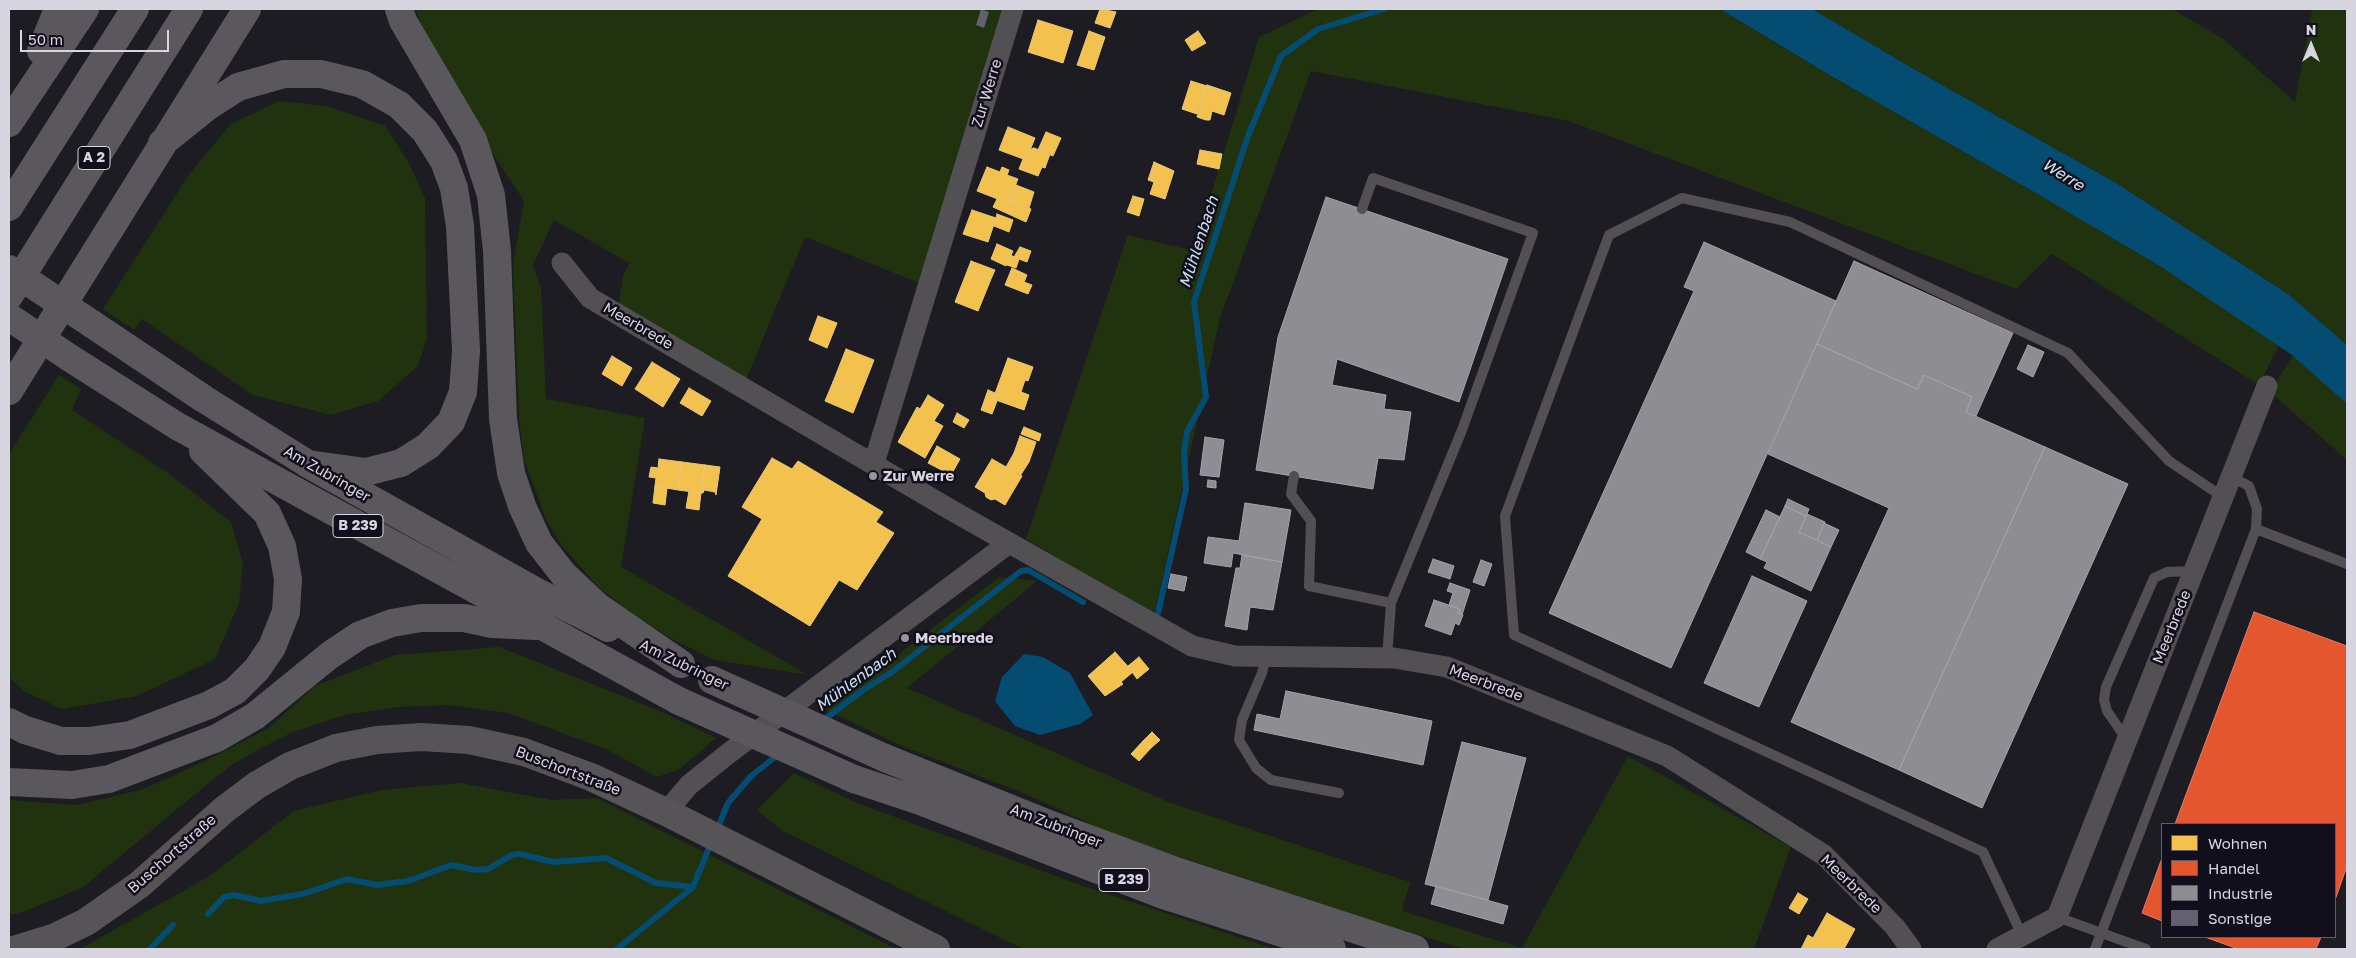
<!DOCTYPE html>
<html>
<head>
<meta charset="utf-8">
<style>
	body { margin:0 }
	#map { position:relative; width:2356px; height:958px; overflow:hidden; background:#1d1c22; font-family:"Golos Text",sans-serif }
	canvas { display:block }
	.frame { position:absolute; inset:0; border:10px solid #d7d5df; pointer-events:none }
	.legend { position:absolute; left:2161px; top:823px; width:175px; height:115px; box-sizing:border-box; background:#120f1c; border:1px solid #615e6a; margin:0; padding:6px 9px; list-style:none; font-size:15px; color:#d7d5df }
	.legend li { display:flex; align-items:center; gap:10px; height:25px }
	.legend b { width:25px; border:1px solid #615e6a }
	.north { position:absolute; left:2286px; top:20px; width:50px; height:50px; -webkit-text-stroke:4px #120f1c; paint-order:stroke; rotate:0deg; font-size:14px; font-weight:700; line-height:20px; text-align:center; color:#d7d5df }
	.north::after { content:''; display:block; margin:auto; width:18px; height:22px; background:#d7d5df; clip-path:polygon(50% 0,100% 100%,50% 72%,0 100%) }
	.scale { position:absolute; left:20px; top:30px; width:149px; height:22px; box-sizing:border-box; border:2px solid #d7d5df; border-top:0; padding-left:6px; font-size:15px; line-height:18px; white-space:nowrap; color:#d7d5df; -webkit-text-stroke:4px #120f1c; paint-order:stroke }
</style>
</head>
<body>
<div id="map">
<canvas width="2356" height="958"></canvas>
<div class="frame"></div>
<ul class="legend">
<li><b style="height:14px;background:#f2c14e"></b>Wohnen</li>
<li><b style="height:14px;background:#e4572e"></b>Handel</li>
<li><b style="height:14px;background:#8d8d92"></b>Industrie</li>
<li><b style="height:14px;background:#646072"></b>Sonstige</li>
</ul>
<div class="north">N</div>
<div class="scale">50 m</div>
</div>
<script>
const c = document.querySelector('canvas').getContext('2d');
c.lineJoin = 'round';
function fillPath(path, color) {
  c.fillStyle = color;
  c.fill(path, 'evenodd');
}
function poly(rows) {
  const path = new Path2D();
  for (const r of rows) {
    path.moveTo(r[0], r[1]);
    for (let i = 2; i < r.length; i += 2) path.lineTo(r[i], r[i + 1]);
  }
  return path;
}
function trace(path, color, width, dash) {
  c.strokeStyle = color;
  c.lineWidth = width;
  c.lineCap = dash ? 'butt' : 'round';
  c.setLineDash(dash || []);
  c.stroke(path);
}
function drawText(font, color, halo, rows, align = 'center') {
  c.font = font + ' "Golos Text",sans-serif';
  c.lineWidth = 5;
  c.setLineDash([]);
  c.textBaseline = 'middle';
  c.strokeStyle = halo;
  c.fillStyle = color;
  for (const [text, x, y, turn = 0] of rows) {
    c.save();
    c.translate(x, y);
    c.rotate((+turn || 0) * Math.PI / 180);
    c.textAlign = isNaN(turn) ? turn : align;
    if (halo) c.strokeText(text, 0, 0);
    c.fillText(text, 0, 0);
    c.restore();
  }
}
const green = poly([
	[416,9,1007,9,924,285,805,237,746,380,619,304,623,276,629,263,554,220,533,265,541,289,546,399,645,418,621,567,808,675,715,660,674,640,631,613,597,586,563,547,546,520,524,459,519,420,513,264,524,201,490,149,420,22],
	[1318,9,1720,9,1833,77,2034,192,2163,268,2279,345,2259,385,2052,254,2016,289,1569,121,1311,71,1220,318,1154,615,1026,539,1128,235,1194,251,1259,37],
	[1812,9,2172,9,2222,38,2295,102,2312,9,2347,9,2347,345,2288,294,2116,183,1919,72],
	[279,101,327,106,385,126,409,163,425,198,427,338,418,366,378,401,331,415,253,395,142,319,134,330,103,309,190,173,231,124],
	[2293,355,2347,404,2347,460,2270,392],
	[59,375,81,389,72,410,168,473,231,522,243,564,239,603,215,659,137,696,62,709,24,691,9,677,9,454],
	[999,577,1037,581,907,688,1171,803,1410,882,1402,911,1522,948,1628,756,1791,847,1754,949,1464,949,1359,917,1115,835,1023,793,902,746,826,710],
	[499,647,662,712,716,738,680,769,657,777,606,749,508,713,448,705,398,707,345,715,293,732,261,748,233,764,205,786,83,887,26,911,9,915,9,800,76,805,141,790,203,762,269,728,315,686,395,655],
	[794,773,857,803,1083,886,1275,949,1023,949,781,830,757,810],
	[460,783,551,800,597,798,894,948,80,949,208,877,294,811,381,790]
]);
const water = poly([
	[1720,9,1812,9,1919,72,2116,183,2288,294,2347,345,2347,404,2292,355,2163,268,2034,192,1833,77],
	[1024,654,1043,657,1070,673,1093,715,1080,724,1040,735,1015,726,995,701,1002,677]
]);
const homes = poly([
	[1100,9,1116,12,1110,28,1095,23,1100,9],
	[1038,20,1073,31,1063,63,1028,52,1038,20],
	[1089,31,1105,37,1094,70,1077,65,1089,31],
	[1198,31,1206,43,1192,51,1185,40,1198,31],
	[1191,81,1207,86,1197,114,1182,109,1191,81],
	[1207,85,1231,93,1224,115,1212,111,1210,120,1206,120,1197,117,1207,85],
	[1008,127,1035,138,1026,160,999,150,1008,127],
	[1046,132,1061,138,1053,156,1038,150,1046,132],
	[1034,148,1050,154,1045,168,1042,167,1038,176,1019,169,1023,159,1026,160,1031,149,1034,148],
	[1200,150,1222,154,1219,169,1197,164,1200,150],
	[1154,162,1174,171,1165,199,1150,194,1154,182,1148,180,1154,162],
	[987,167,1000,172,1002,167,1009,170,1007,175,1018,179,1008,203,977,191,987,167],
	[1016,185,1034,192,1029,208,1009,200,1016,185],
	[1133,196,1144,199,1139,216,1127,212,1133,196],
	[997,199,1008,203,1009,200,1031,209,1026,222,993,207,997,199],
	[972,210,996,218,988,242,963,234,972,210],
	[997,214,1013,220,1009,232,994,226,997,214],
	[997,244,1013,251,1006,266,991,259,997,244],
	[1020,247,1031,251,1027,262,1019,259,1016,268,1007,265,1011,255,1014,257,1020,247],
	[971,261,995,270,991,279,968,269,971,261],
	[1012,268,1027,275,1024,282,1032,285,1028,294,1005,285,1012,268],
	[968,269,991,279,978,311,955,302,968,269],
	[818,316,837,323,827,348,809,340,818,316],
	[846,349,874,360,861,393,833,382,846,349],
	[612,356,632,368,622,386,602,374,612,356],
	[1008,358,1033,367,1028,381,1025,380,1021,392,1029,395,1024,410,993,399,1008,358],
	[652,362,680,379,663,407,635,389,652,362],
	[833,382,861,393,853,413,825,401,833,382],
	[689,388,711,401,702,416,680,403,689,388],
	[988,390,995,393,993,399,997,401,992,414,981,410,988,390],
	[928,395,944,405,934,421,943,426,925,458,898,442,917,407,920,409,928,395],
	[957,413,969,420,964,428,953,422,957,413],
	[1024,427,1041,434,1039,441,1021,434,1024,427],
	[1020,436,1036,442,1029,462,1014,453,1020,436],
	[937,446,960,459,951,475,928,463,937,446],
	[1014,453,1029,462,1020,476,1006,467,1014,453],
	[772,458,792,469,798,461,883,512,876,522,894,533,857,590,839,580,810,626,728,576,762,519,742,507,772,458],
	[659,459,682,462,678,490,655,486,656,478,649,477,651,467,658,468,659,459],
	[992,459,1022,476,1005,505,995,499,991,500,986,497,985,493,975,487,992,459],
	[682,462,705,465,701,493,678,490,682,462],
	[705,465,720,467,716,495,715,492,704,490,703,493,701,493,705,465],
	[655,486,667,488,665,505,653,503,655,486],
	[689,491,701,493,699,510,686,508,689,491],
	[1115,652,1133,672,1121,682,1123,684,1105,696,1088,676,1115,652],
	[1139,657,1149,669,1137,679,1128,666,1139,657],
	[1152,732,1160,740,1151,748,1143,741,1152,732],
	[1143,741,1151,748,1139,761,1131,754,1143,741],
	[1798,893,1808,899,1799,914,1789,908,1798,893],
	[1827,913,1855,929,1844,949,1801,949,1808,935,1813,938,1827,913]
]);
const shops = poly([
	[2254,612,2347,646,2347,866,2335,900,2335,824,2175,824,2254,612],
	[2162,858,2162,921,2142,913,2162,858],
	[2205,937,2321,937,2316,949,2238,949,2205,937]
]);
const industry = poly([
	[1326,197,1508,259,1459,402,1337,359,1332,385,1386,395,1384,409,1411,412,1404,460,1378,458,1373,489,1256,470,1278,337,1326,197],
	[1704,242,1836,301,1671,668,1549,613,1694,291,1684,287,1704,242],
	[1854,261,2013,333,1976,416,1966,412,1972,397,1924,375,1917,389,1817,344,1854,261],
	[1817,344,1917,389,1924,375,1972,397,1966,412,2045,447,1899,770,1791,722,1889,508,1768,454,1817,344],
	[2028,345,2044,352,2033,377,2017,369,2028,345],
	[1205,437,1224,440,1219,477,1200,475,1205,437],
	[2045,447,2128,484,1982,808,1899,770,2045,447],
	[1208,480,1216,481,1216,488,1207,487,1208,480],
	[1788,499,1809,509,1806,516,1785,506,1788,499],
	[1245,503,1291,510,1282,562,1233,553,1231,567,1204,563,1208,537,1239,541,1245,503],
	[1785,506,1806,516,1799,532,1831,547,1811,591,1764,568,1767,562,1760,559,1785,506],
	[1766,510,1780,517,1760,559,1746,552,1766,510],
	[1807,514,1825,522,1817,540,1799,532,1807,514],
	[1824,523,1839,530,1831,547,1817,540,1824,523],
	[1242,555,1282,562,1273,610,1250,607,1247,630,1225,626,1236,568,1240,568,1242,555],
	[1433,559,1454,566,1450,579,1428,572,1433,559],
	[1481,560,1492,564,1484,586,1473,582,1481,560],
	[1171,574,1187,577,1184,591,1168,588,1171,574],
	[1752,576,1807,601,1759,707,1704,683,1752,576],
	[1450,583,1470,590,1462,615,1458,613,1460,609,1449,605,1453,593,1447,591,1450,583],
	[1434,600,1460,609,1458,613,1463,615,1459,625,1455,623,1451,635,1425,626,1434,600],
	[1286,691,1432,721,1423,765,1254,730,1257,714,1280,719,1286,691],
	[1462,742,1526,758,1488,900,1425,884,1462,742],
	[1436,886,1508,906,1503,924,1431,904,1436,886]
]);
const stream = poly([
	[1158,613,1186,489,1184,454,1187,432,1206,397,1194,302,1248,136,1281,56,1318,29,1384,9],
	[821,722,863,690,892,672,1021,571,1028,570,1083,602],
	[716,832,728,803,751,776,779,754],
	[208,914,224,897,234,895,261,901,303,894,347,879,377,885,408,881,451,865,476,870,488,869,512,855,520,854,553,862,606,858,656,883,693,887],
	[150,949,173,925],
	[617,949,693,887,711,843]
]);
const building = poly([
	[981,9,989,12,984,28,976,25]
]);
const lane = poly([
	[1294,476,1291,494,1311,521,1309,586,1391,603,1462,430,1533,233,1373,178,1362,209],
	[2256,529,2347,564],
	[1266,656,1262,673,1242,720,1239,740,1256,768,1271,780,1339,793],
	[1387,658,1391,603],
	[2127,740,2107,711,2104,700,2106,687,2154,578,2167,572,2194,571],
	[2057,917,2146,949],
	[2022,935,1983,852,1514,635,1505,516,1609,235,1682,198,1790,222,2068,353,2169,461,2223,497],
	[2095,949,2256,529,2257,509,2249,486,2231,477]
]);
const street = poly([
	[562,263,590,298,951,510,1192,646,1235,656,1394,658,1447,667,1667,756,1824,855,1895,927,1911,949],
	[874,463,1013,9],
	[666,812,689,785,729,753,1009,543],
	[1997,949,2057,917,2267,386]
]);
const secondary = poly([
	[17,949,53,938,86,922,139,885,225,809,257,785,290,766,336,748,377,740,421,737,469,740,524,752,591,777,666,812,936,949]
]);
const highway = poly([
	[399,9,403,21,473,140,491,195,497,251,503,419,511,473,522,506,539,543,564,575,597,606,681,664],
	[41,51,58,9],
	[9,123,85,9],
	[162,143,207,107,238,87,284,74,321,74,362,84,399,105,425,131,444,161,454,188,460,226,466,351,463,392,451,422,428,446,401,463,366,472,308,464],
	[9,207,135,9],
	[9,296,189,9],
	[92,324,204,399,308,464,537,592,608,628],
	[70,358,177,426,679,701],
	[9,391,247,9],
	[9,722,25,730,61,741,89,741,130,735,209,705,235,691,257,669,272,647,286,612,288,579,282,546,267,513,203,451],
	[885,758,1051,825,1173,870,1415,949],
	[854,779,920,801,1163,895,1332,949],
	[9,782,72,785,109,779,217,738,255,716,330,655,360,635,392,623,421,618,464,618,492,624,535,626]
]);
const highwayBridge = poly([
	[9,269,92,324],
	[9,317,70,358],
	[712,680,885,758],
	[679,701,854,779]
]);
const markers = [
	[873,476,5,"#96949d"],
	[905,638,5,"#96949d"]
];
const shields = [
	[94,158,32],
	[358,526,50],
	[1124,880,50]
];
const shieldNames = [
	["A 2",94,158],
	["B 239",358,526],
	["B 239",1124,880]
];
const streetNames = [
	["Zur Werre",987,93,-73],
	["Meerbrede",638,326,30],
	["Am Zubringer",327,474,30],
	["Meerbrede",2172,627,-68],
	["Am Zubringer",684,665,26],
	["Meerbrede",1486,683,21],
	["Buschortstraße",568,771,21],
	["Am Zubringer",1056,826,21],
	["Buschortstraße",172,854,-41],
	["Meerbrede",1851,884,44]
];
const poiNames = [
	["Zur Werre",883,476],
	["Meerbrede",915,638]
];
const waterNames = [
	["Werre",2063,175,32],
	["Mühlenbach",1199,242,-72],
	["Mühlenbach",856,680,-36]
];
fillPath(green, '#20330e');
fillPath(water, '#044c71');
fillPath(homes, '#f2c14e');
trace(homes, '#eac77a', 1);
fillPath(shops, '#e4572e');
trace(shops, '#e07d63', 1);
fillPath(industry, '#8d8d92');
trace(industry, '#a3a3a9', 1);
trace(stream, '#044c71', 6);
fillPath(building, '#646072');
trace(lane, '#525053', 10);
trace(street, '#525053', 21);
trace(secondary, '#565457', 28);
trace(highway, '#5b585d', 28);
trace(highwayBridge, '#5b585d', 28);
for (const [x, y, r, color] of markers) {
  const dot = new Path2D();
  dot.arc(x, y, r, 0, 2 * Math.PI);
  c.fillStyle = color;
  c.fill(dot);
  trace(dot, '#120f1c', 2);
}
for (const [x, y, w] of shields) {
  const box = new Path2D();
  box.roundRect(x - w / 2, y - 11.5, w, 23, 4);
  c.fillStyle = '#120f1c';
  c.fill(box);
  trace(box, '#d7d5df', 1);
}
drawText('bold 14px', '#d7d5df', null, shieldNames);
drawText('15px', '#d7d5df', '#120f1c', streetNames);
drawText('bold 15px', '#d7d5df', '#120f1c', poiNames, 'left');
drawText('italic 16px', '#cce0ee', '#120f1c', waterNames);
</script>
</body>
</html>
